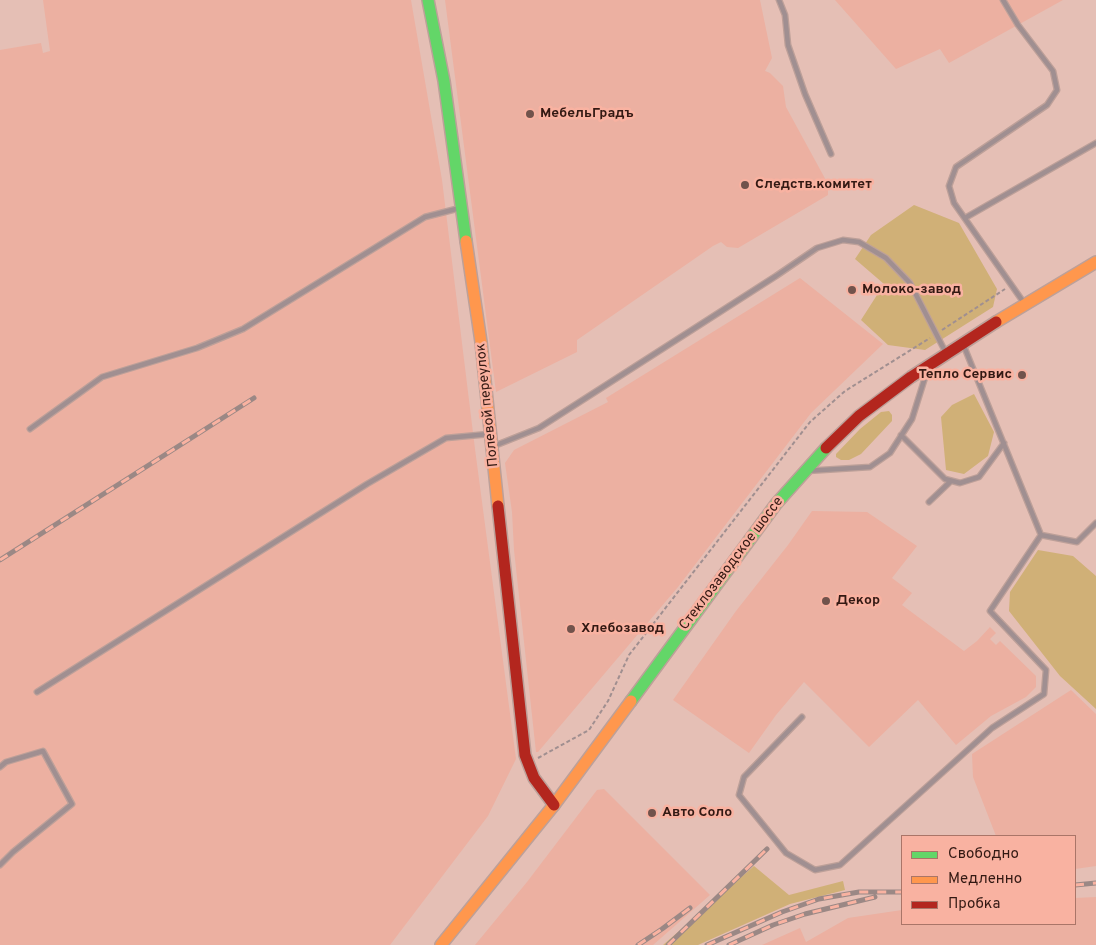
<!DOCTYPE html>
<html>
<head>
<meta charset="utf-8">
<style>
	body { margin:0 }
	#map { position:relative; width:1096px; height:945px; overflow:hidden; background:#e5bfb5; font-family:Overpass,sans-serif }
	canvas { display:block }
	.legend { position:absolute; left:901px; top:835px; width:175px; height:90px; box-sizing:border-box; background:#f9b2a1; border:1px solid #aa7568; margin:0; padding:6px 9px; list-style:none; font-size:15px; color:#331913 }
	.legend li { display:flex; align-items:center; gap:10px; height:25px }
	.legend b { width:25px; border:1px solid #aa7568 }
</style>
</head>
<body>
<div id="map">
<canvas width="1096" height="945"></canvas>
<ul class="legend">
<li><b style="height:6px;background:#63d668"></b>Свободно</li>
<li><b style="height:6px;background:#ff974d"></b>Медленно</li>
<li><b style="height:6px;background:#b3261e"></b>Пробка</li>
</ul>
</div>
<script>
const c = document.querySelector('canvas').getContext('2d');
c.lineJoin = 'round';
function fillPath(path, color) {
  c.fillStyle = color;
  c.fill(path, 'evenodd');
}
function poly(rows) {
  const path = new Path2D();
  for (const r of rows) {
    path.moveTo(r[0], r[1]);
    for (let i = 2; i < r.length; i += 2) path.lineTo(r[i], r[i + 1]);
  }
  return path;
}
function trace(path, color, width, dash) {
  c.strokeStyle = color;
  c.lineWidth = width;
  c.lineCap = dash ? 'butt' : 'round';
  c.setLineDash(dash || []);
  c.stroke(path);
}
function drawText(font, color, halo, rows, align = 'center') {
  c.font = font + ' Overpass,sans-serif';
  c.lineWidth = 5;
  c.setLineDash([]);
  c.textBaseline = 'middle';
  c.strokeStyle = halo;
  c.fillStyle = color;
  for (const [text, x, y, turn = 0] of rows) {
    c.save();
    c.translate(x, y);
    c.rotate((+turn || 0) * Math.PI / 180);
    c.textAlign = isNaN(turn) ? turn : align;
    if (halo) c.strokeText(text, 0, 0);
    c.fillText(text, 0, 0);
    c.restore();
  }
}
const built = poly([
	[43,0,411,0,442,180,475,449,516,759,488,816,390,945,0,945,0,50,41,43,43,53,50,51],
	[445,0,760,0,772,58,765,71,770,73,783,86,786,107,828,184,828,195,738,248,727,247,721,242,713,246,577,340,577,352,496,392],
	[835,0,1063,0,949,63,940,49,896,69],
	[800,278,883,344,811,413,678,587,538,752,536,752,514,550,512,512,505,463,514,450,608,402,606,398],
	[812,511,867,512,917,546,892,578,912,593,902,605,964,651,977,641,990,627,996,633,990,639,996,645,1000,641,1036,676,1036,687,1026,697,991,716,956,745,918,700,869,747,804,682,776,715,749,753,673,700,736,611,788,545],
	[1071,690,1096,714,1096,866,1075,869,1075,836,996,836,973,777,972,754],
	[604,789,710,895,653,945,475,945,527,882,597,790],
	[1096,897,1096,945,762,945,800,928,806,942,848,918,902,910,902,924,1075,924,1075,898]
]);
const green = poly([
	[914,205,959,223,997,289,993,307,925,350,888,345,861,320,884,284,855,259,871,235],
	[974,394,994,432,988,456,964,474,946,470,941,417,952,405],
	[889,411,892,415,892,421,861,454,849,460,841,460,836,457,836,454,860,429,881,412],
	[1038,550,1073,556,1096,576,1096,709,1060,676,1009,611,1010,592],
	[754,866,789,895,843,881,845,890,790,904,698,945,663,945]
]);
const path = poly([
	[942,330,1005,289],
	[538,758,589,730,608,701,629,655,810,422,845,391,930,338]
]);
const lane = poly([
	[779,0,785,15,788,45,805,94,831,154],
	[1003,0,1018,25,1053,71,1057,90,1047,105,956,167,949,186,954,203,1024,303],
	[965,218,1096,143],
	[963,344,1041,535],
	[30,429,102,377,197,348,243,329,425,217,460,208],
	[901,435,945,479,960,483,979,477,1004,443],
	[494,446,539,428,776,276,817,248,843,240,859,242,886,258,910,283,946,353],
	[806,471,870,467,890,453,912,419,928,368],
	[929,502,951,481],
	[1041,535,1077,542,1096,523],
	[37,692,367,484,446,438,489,434],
	[802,717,744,777,739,795,786,853,815,870,840,865,992,728,1044,694,1046,670,990,611,1041,535],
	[0,767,6,762,43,751,72,804,13,852,0,865]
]);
const fast = poly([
	[428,0,444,81,466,241],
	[631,701,776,504,826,448]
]);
const slow = poly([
	[466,241,481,342,498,506],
	[996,322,1096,262],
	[441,945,554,805,631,701]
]);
const jam = poly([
	[826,448,859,416,911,377,996,322],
	[498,506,525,755,534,778,554,805]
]);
const rail = poly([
	[0,560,254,398],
	[1075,885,1096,883],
	[638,945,662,929,690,908],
	[668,945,767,849],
	[707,945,782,912,819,899,859,892,902,892],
	[729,945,773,925,805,914,875,897]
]);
const markers = [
	[530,114,5,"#71534c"],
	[745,185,5,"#71534c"],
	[852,290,5,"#71534c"],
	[1022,375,5,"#71534c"],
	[826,601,5,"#71534c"],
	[571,629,5,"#71534c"],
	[652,813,5,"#71534c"]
];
const poiNames = [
	["МебельГрадъ",540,114],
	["Следств.комитет",755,185],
	["Молоко-завод",862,290],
	["Тепло Сервис",1012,375,"right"],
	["Декор",836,601],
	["Хлебозавод",581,629],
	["Авто Соло",662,813]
];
const streetNames = [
	["Полевой переулок",488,405,-96],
	["Стеклозаводское шоссе",732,564,-53]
];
fillPath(built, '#ecb0a1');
fillPath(green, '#d0b077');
trace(lane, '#bda099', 7);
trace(fast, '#bda099', 14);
trace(slow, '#bda099', 14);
trace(jam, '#bda099', 14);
trace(path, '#a08f90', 2, [4, 2.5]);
trace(lane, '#a08f91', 4.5);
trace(fast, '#63d668', 11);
trace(slow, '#ff974d', 11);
trace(jam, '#b3261e', 11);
trace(rail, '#9b8885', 5);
trace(rail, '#f9b2a1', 3, [9]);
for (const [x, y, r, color] of markers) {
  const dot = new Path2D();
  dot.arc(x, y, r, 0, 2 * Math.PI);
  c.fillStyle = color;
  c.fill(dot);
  trace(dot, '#f9b2a1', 2);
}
drawText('bold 14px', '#331913', '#f9b2a1', poiNames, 'left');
drawText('14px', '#331913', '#f9b2a1', streetNames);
</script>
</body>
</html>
